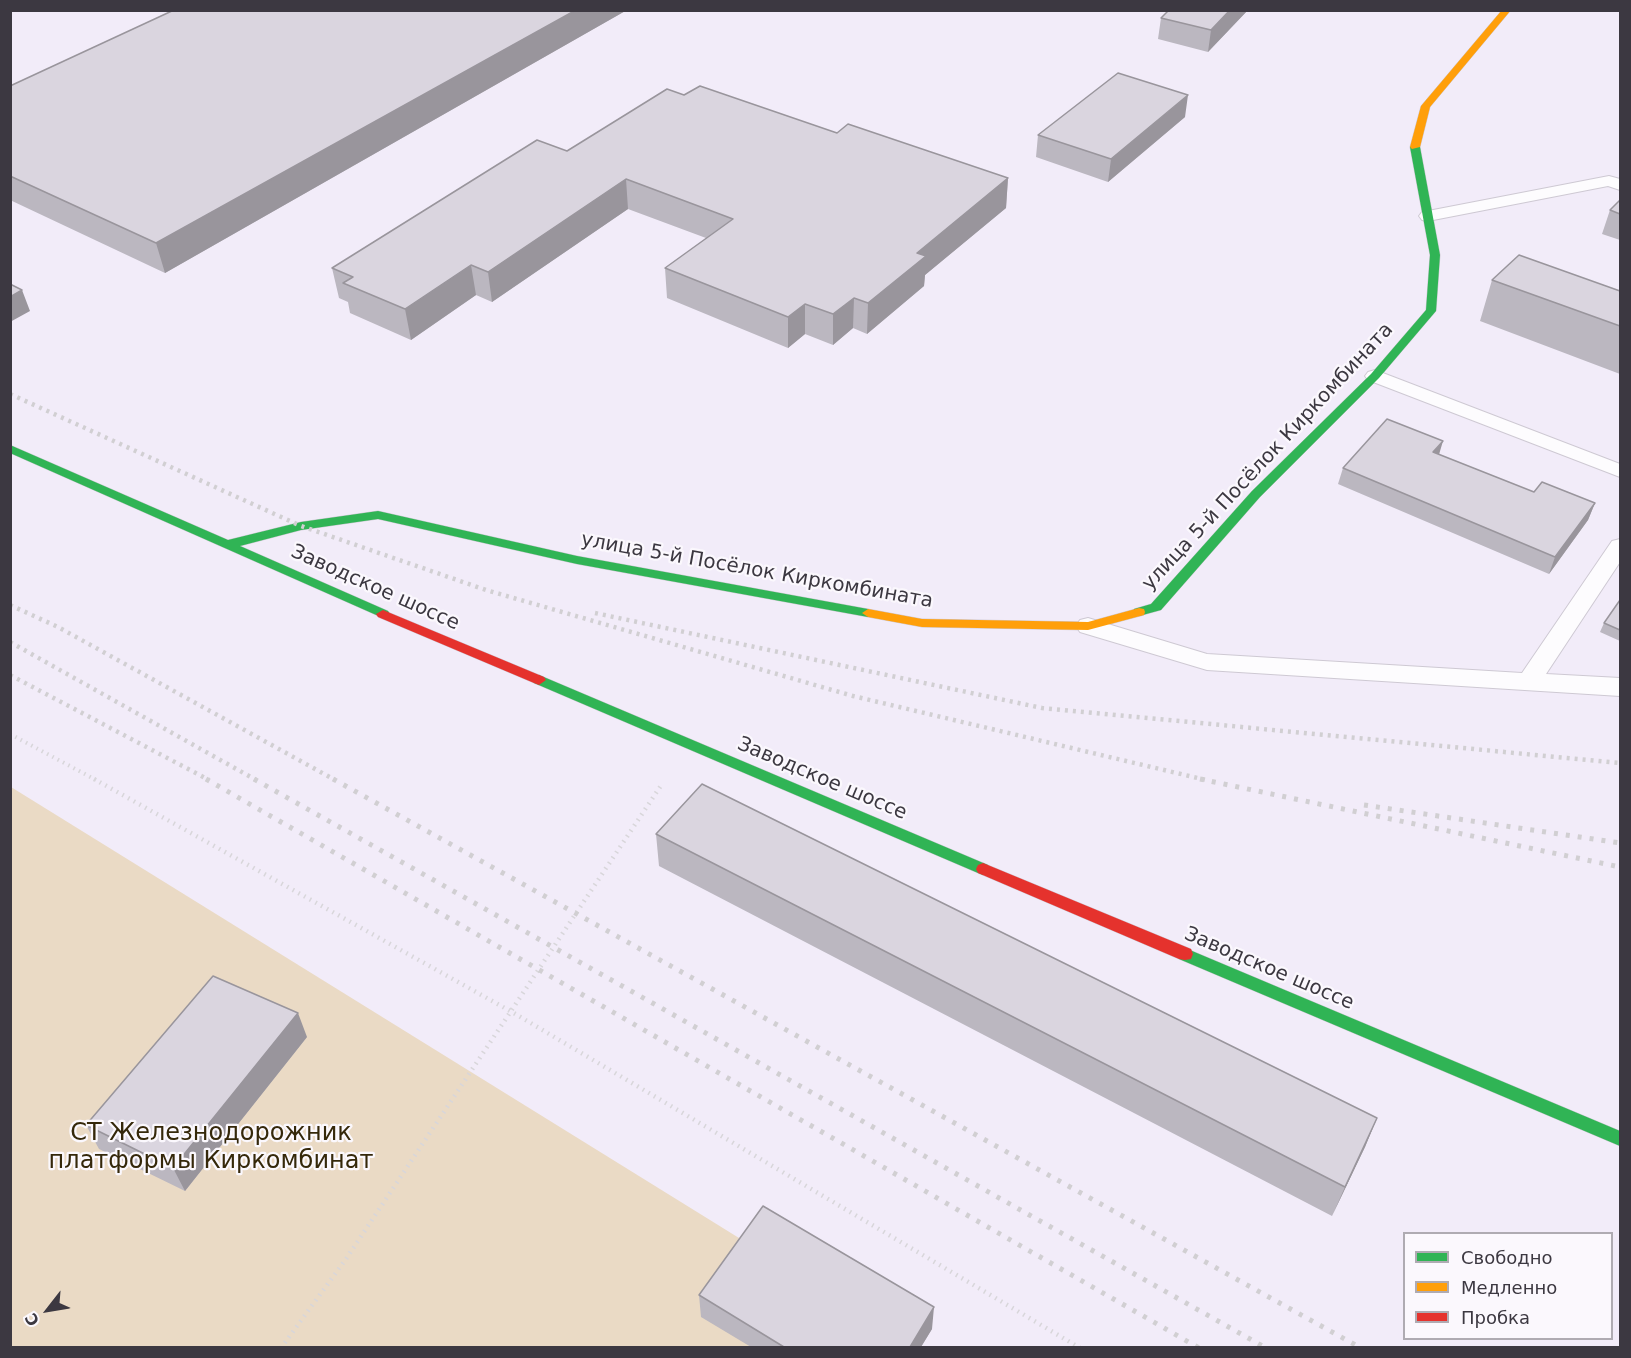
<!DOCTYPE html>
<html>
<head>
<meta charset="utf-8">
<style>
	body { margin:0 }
	#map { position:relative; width:1631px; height:1358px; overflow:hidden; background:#f2ecf9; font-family:"DejaVu Sans",sans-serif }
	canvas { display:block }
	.frame { position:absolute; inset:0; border:12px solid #3c3841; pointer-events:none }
	.legend { position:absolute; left:1403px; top:1232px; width:210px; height:108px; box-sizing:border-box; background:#fbf8fd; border:2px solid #afabb2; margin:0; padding:8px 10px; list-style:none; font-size:18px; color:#3c3841 }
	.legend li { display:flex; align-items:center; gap:12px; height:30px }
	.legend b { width:30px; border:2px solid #afabb2 }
	.north { position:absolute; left:18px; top:1280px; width:60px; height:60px; -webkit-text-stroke:4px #fbf8fd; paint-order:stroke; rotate:239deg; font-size:16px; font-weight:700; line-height:24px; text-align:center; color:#3c3841 }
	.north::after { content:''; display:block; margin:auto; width:21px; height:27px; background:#3c3841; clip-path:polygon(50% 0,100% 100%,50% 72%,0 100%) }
</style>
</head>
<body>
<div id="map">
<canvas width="1631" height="1358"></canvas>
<div class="frame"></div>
<ul class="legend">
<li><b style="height:8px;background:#30b455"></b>Свободно</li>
<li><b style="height:8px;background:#ff9f0a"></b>Медленно</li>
<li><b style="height:8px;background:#e5322d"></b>Пробка</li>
</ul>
<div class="north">С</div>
</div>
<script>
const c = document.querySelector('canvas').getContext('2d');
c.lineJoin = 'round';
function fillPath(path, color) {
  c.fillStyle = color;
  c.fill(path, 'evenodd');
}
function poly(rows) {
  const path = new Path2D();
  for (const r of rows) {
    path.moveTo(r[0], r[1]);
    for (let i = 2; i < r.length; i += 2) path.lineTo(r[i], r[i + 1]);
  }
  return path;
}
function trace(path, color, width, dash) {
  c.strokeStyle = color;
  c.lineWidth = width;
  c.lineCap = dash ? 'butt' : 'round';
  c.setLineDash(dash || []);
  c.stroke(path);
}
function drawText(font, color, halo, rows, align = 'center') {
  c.font = font + ' "DejaVu Sans",sans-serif';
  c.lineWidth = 4.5;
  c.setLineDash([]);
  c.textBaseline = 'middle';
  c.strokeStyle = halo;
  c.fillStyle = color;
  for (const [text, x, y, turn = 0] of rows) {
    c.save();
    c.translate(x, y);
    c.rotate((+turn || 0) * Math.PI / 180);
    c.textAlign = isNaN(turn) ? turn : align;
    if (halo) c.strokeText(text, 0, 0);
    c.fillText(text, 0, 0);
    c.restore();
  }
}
const green = poly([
	[11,787,915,1347,11,1347]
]);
const pathFar1 = poly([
	[10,734,96,780]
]);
const path = poly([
	[94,779,512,1012,1080,1348],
	[281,1348,346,1259,662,784]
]);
const lane = poly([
	[1609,176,1620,179,1620,190,1608,186,1428,221,1422,220,1419,216,1422,212,1428,211,1609,176],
	[1375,370,1620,464,1620,477,1368,380,1365,376,1368,372,1375,370],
	[1620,539,1620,562,1546,674,1620,678,1620,696,1207,670,1080,632,1076,626,1080,620,1088,618,1207,654,1522,673,1612,541,1620,539]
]);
const fast = poly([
	[1415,144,1420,147,1440,255,1436,311,1379,378,1260,497,1161,610,1139,616,1134,615,1133,612,1134,609,1151,604,1252,491,1371,374,1426,310,1430,255,1410,147,1415,144],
	[10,445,228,540,301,522,378,511,577,556,868,609,874,613,868,617,577,564,378,519,301,530,240,546,388,611,390,614,383,618,10,453,10,445],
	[539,675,988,865,990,869,988,873,983,875,978,873,534,683,532,680,539,675],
	[1185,948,1620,1131,1620,1146,1179,959,1177,954,1179,949,1185,948]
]);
const slow = poly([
	[1502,10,1511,10,1430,107,1420,147,1412,149,1410,147,1421,106,1502,10],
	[1139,608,1144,609,1145,612,1144,615,1088,630,922,627,868,617,862,613,868,609,922,619,1088,622,1139,608]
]);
const jam = poly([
	[383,610,544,677,546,680,539,685,534,683,378,617,376,614,383,610],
	[983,863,1191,949,1193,954,1191,959,1185,960,1179,959,978,873,976,869,978,865,983,863]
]);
const railFar1 = poly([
	[10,394,301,526,486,590,853,696,1206,780],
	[10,605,58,627,335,780],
	[595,613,1042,708,1620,763],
	[10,642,256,780],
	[10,675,209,780]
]);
const rail = poly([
	[206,779,1199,1348],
	[254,779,1266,1348],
	[333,779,1361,1348],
	[1200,779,1620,867],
	[1364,805,1620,843]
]);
const wall = poly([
	[174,10,627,10,165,273,10,200,10,86],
	[1248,10,1208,52,1158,39,1161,18],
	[684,95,837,133,1008,178,1006,208,925,275,924,286,867,334,853,328,833,345,805,334,788,348,667,298,665,268,706,238,628,209,492,302,476,295,411,340,350,313,348,302,339,298,332,268,567,151],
	[1185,117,1108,182,1036,157,1038,135],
	[1620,200,1620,240,1602,234,1610,210],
	[1492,280,1620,291,1620,374,1480,321],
	[1343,468,1534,492,1595,503,1588,520,1549,574,1338,484],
	[1620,600,1620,641,1600,632,1604,623],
	[656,834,1377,1118,1365,1147,1332,1216,659,866],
	[307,1037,185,1191,99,1149,86,1125],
	[699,1295,932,1329,921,1347,751,1347,701,1317]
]);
const shadedWall = poly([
	[576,10,627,10,165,273,156,243],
	[1230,10,1248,10,1208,52,1211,30],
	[1188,95,1185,117,1108,182,1111,159],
	[1008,178,1006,208,925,275,924,286,867,334,868,303,917,253],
	[626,179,628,209,492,302,488,272],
	[471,265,476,295,411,340,405,309],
	[22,290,30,311,10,322,10,297],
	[854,298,853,328,833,345,833,314],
	[805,304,805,334,788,348,788,317],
	[1443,441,1438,458,1433,452],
	[1595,503,1588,520,1549,574,1555,557],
	[298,1013,307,1037,185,1191,173,1168],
	[1377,1118,1365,1147,1332,1216,1345,1187],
	[934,1307,932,1329,921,1347,910,1347]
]);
const building = poly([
	[174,10,576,10,156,243,10,176,10,86,174,10],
	[1169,10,1230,10,1211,30,1161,18,1169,10],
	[1118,73,1188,95,1111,159,1038,135,1118,73],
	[700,86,837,133,848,124,1008,178,917,253,926,256,868,303,854,298,833,314,805,304,788,317,665,268,733,219,626,179,488,272,471,265,405,309,343,283,353,277,332,268,537,140,567,151,667,89,684,95,700,86],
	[1620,200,1620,214,1610,210,1620,200],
	[1519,255,1620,291,1620,326,1492,280,1519,255],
	[10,284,22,290,10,297,10,284],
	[1387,419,1443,441,1433,452,1534,492,1542,482,1595,503,1555,557,1343,468,1387,419],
	[1620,600,1620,630,1604,623,1620,600],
	[702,784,1377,1118,1345,1187,656,834,702,784],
	[213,976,298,1013,173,1168,86,1125,213,976],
	[763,1206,934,1307,910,1347,784,1347,699,1295,763,1206]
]);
const streetNames = [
	["улица 5-й Посёлок Киркомбината",1268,457,-47],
	["улица 5-й Посёлок Киркомбината",757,571,10],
	["Заводское шоссе",375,588,24],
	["Заводское шоссе",822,779,23],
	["Заводское шоссе",1269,969,23]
];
const nearParknames = [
	["СТ Железнодорожник",211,1134],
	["платформы Киркомбинат",211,1162]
];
fillPath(green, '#eadac5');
trace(lane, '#cec9d3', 2);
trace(fast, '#cec9d3', 1);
trace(slow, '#cec9d3', 1);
trace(jam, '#cec9d3', 1);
trace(pathFar1, '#d8d6da', 4, [1.5, 4.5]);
trace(path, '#d8d6da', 4.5, [1.5, 5]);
fillPath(lane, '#fdfcfe');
fillPath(fast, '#30b455');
fillPath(slow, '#ff9f0a');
fillPath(jam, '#e5322d');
trace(railFar1, '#d1cfd2', 4.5, [3, 5]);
trace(rail, '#d1cfd2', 5, [4, 8]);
fillPath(wall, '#bbb7c0');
fillPath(shadedWall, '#99959c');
fillPath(building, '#dad5df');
trace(building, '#99959c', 1.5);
drawText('20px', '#3c3841', '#fbf8fd', streetNames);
drawText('24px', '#35280a', '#fbf8fd', nearParknames);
</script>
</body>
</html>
